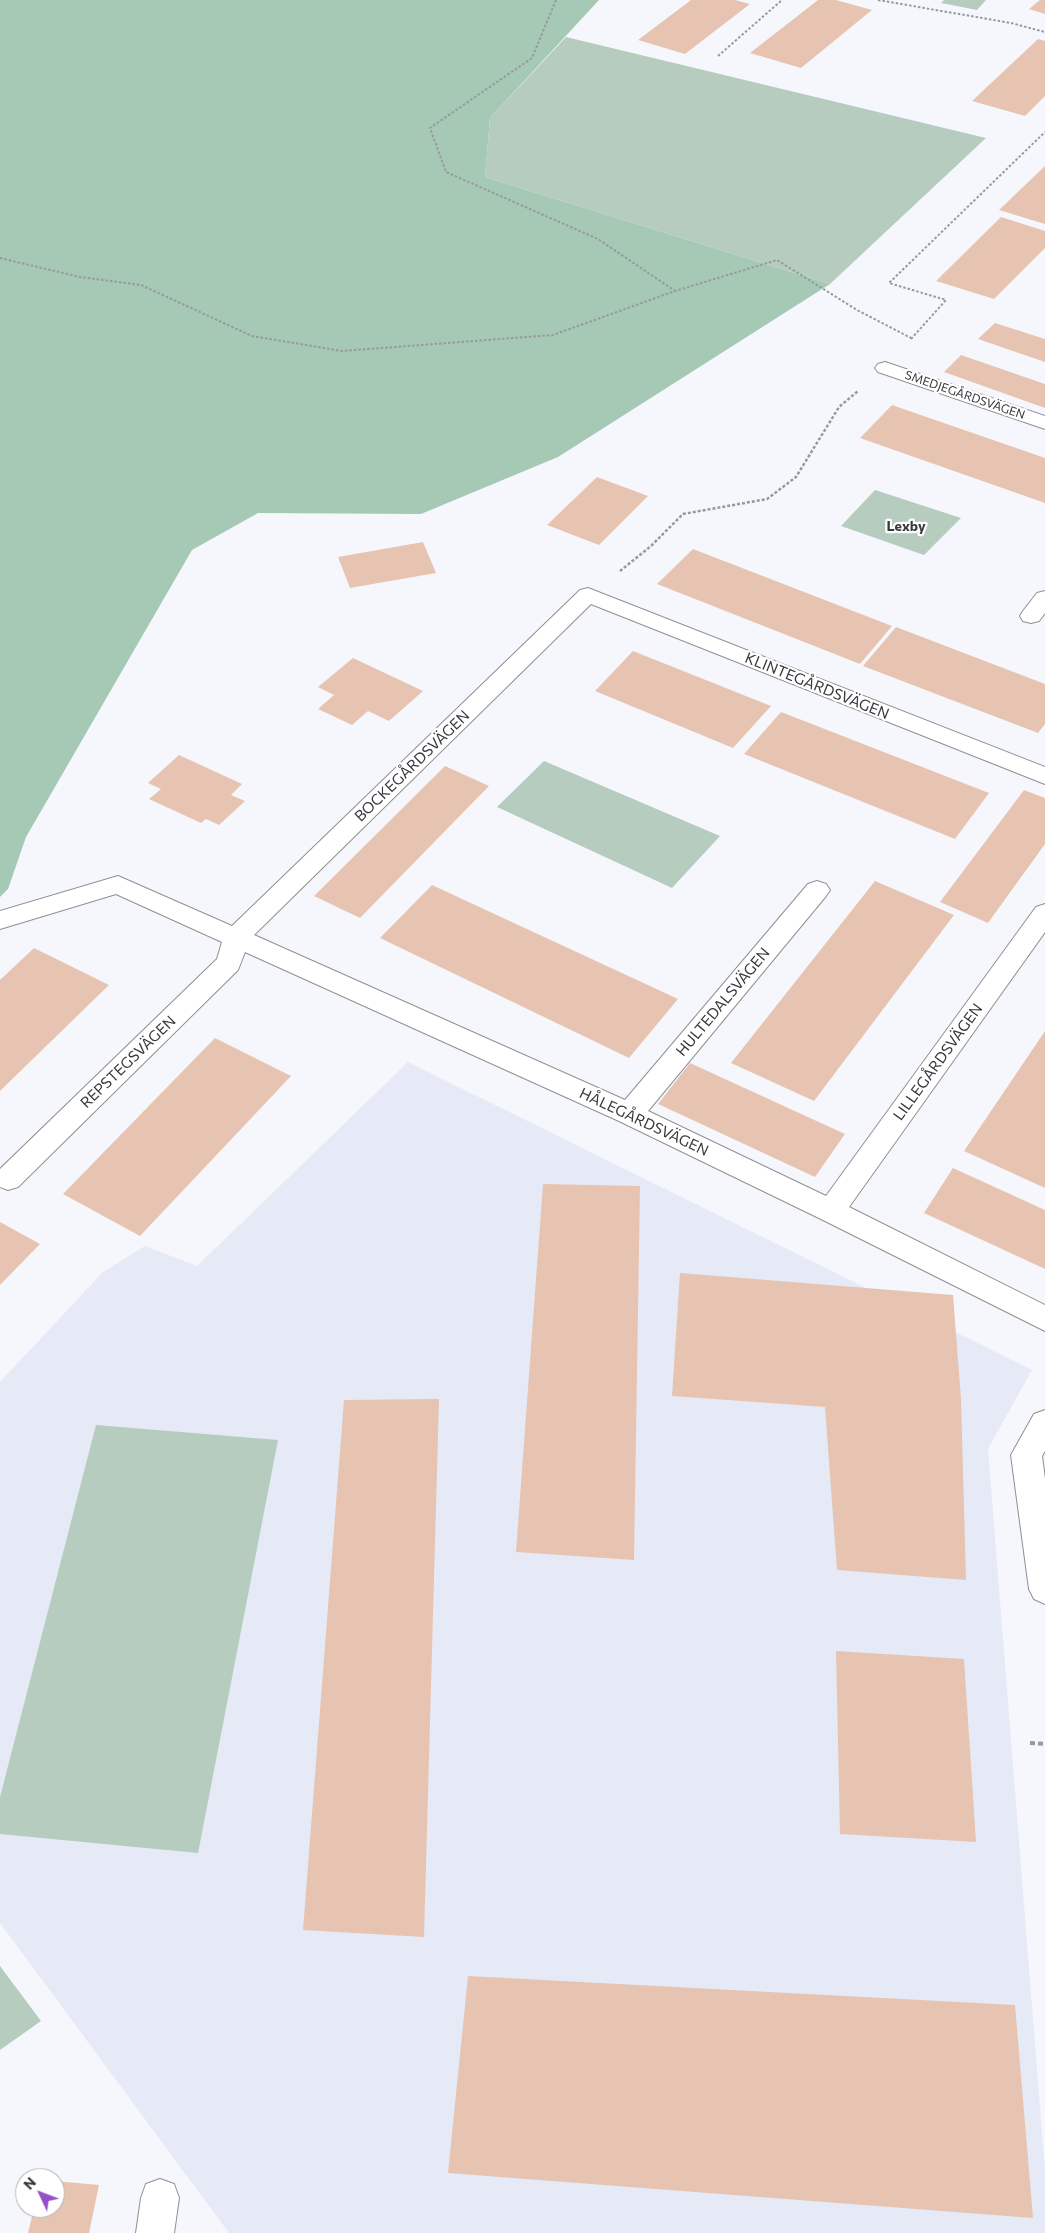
<!DOCTYPE html>
<html>
<head>
<meta charset="utf-8">
<style>
	body { margin:0 }
	#map { position:relative; width:1045px; height:2233px; overflow:hidden; background:#f6f7fd; font-family:Commissioner,sans-serif }
	canvas { display:block }
	.north { position:absolute; left:15px; top:2168px; width:50px; height:50px; box-sizing:border-box; background:#fff; border:1px solid #afb0b1; border-radius:50%; rotate:313deg; font-size:14px; font-weight:700; line-height:20px; text-align:center; color:#38393b }
	.north::after { content:''; display:block; margin:auto; width:18px; height:22px; background:#9551c6; clip-path:polygon(50% 0,100% 100%,50% 72%,0 100%) }
</style>
</head>
<body>
<div id="map">
<canvas width="1045" height="2233"></canvas>
<div class="north">N</div>
</div>
<script>
const c = document.querySelector('canvas').getContext('2d');
c.lineJoin = 'round';
function fillPath(path, color) {
  c.fillStyle = color;
  c.fill(path, 'evenodd');
}
function poly(rows) {
  const path = new Path2D();
  for (const r of rows) {
    path.moveTo(r[0], r[1]);
    for (let i = 2; i < r.length; i += 2) path.lineTo(r[i], r[i + 1]);
  }
  return path;
}
function trace(path, color, width, dash) {
  c.strokeStyle = color;
  c.lineWidth = width;
  c.lineCap = dash ? 'butt' : 'round';
  c.setLineDash(dash || []);
  c.stroke(path);
}
function drawText(font, color, halo, rows, align = 'center') {
  c.font = font + ' Commissioner,sans-serif';
  c.lineWidth = 4.5;
  c.setLineDash([]);
  c.textBaseline = 'middle';
  c.strokeStyle = halo;
  c.fillStyle = color;
  for (const [text, x, y, turn = 0] of rows) {
    c.save();
    c.translate(x, y);
    c.rotate((+turn || 0) * Math.PI / 180);
    c.textAlign = isNaN(turn) ? turn : align;
    if (halo) c.strokeText(text, 0, 0);
    c.fillText(text, 0, 0);
    c.restore();
  }
}
const built = poly([
	[408,1062,1032,1370,988,1449,1045,2171,1045,2233,229,2233,0,1923,0,1382,103,1272,145,1246,197,1266]
]);
const green = poly([
	[944,0,986,0,977,10,941,3],
	[566,37,986,138,830,284,485,177,490,118],
	[875,490,961,518,924,555,841,526],
	[544,761,720,836,672,888,497,807],
	[96,1425,278,1440,198,1853,0,1834,0,1797],
	[0,1966,41,2021,0,2050]
]);
const forest = poly([
	[0,0,599,0,490,118,485,177,830,284,558,457,421,514,258,513,192,550,26,837,8,889,0,897]
]);
const building = poly([
	[691,0,735,0,750,4,685,54,638,40],
	[818,0,836,0,872,10,801,68,750,53],
	[1040,0,1045,0,1045,14,1029,9],
	[1038,39,1045,41,1045,96,1025,116,972,101],
	[1045,166,1045,224,999,210],
	[1001,217,1045,231,1045,248,994,299,936,281],
	[995,323,1045,339,1045,362,978,339],
	[961,355,1045,384,1045,408,944,372],
	[892,405,1045,458,1045,503,860,438],
	[597,477,648,496,599,545,547,525],
	[423,542,436,573,350,588,338,557],
	[693,549,892,626,860,664,657,584],
	[896,627,1045,684,1045,724,1038,733,863,666],
	[633,651,771,706,733,748,595,691],
	[353,658,423,691,389,721,368,711,352,725,318,709,334,695,318,687],
	[781,712,989,793,955,839,744,754],
	[179,755,242,784,231,795,245,801,219,825,206,819,201,823,149,799,161,789,148,783],
	[445,766,489,786,360,918,314,896],
	[1024,790,1045,798,1045,844,988,923,940,902],
	[875,881,954,915,814,1101,731,1063],
	[432,885,678,999,629,1058,380,938],
	[34,948,109,985,0,1091,0,980],
	[1045,1031,1045,1188,964,1151],
	[215,1038,291,1076,140,1236,63,1194],
	[690,1063,845,1134,815,1177,658,1104],
	[953,1168,1045,1210,1045,1269,924,1213],
	[543,1184,640,1186,634,1560,516,1552],
	[0,1222,40,1244,0,1285],
	[680,1273,953,1295,961,1399,966,1580,837,1570,825,1407,672,1396],
	[439,1399,424,1937,303,1930,344,1400],
	[836,1651,964,1659,976,1842,840,1834],
	[468,1976,1015,2005,1033,2218,448,2173],
	[55,2181,99,2185,89,2233,28,2233,34,2208,55,2208]
]);
const pathFar2 = poly([
	[556,0,532,58,430,128,446,172,598,239,675,291],
	[878,0,1011,23,1045,32],
	[718,56,782,0],
	[0,258,80,277,141,285,252,336,342,351,553,335,675,291,777,260,857,310,911,338],
	[911,339,946,300,889,283,1045,132]
]);
const pathFar1 = poly([
	[620,571,651,546,683,514,767,499,796,477,839,407,858,391]
]);
const path = poly([
	[1030,1743,1045,1744]
]);
const minor = poly([
	[885,362,1045,416,1045,429,878,372,875,368,878,364,885,362],
	[588,588,1045,767,1045,784,591,604,254,935,625,1100,808,884,817,881,826,884,830,890,826,896,648,1111,826,1196,1036,907,1045,904,1045,932,849,1207,1045,1305,1045,1331,821,1219,619,1121,245,952,238,970,18,1187,8,1190,0,1187,0,1169,217,959,222,942,116,894,0,929,0,911,118,876,232,926,580,590,588,588],
	[1045,591,1045,613,1039,621,1031,623,1023,621,1020,616,1023,611,1037,593,1045,591],
	[1045,1410,1045,1451,1042,1456,1045,1479,1045,1604,1034,1599,1029,1589,1011,1455,1034,1414,1045,1410],
	[160,2179,174,2184,179,2198,174,2233,136,2233,141,2198,146,2184,160,2179]
]);
const farStreetnames = [
	["SMEDJEGÅRDSVÄGEN",965,395,19]
];
const farNeighbourhoodnames = [
	["Lexby",906,526]
];
const streetNames = [
	["KLINTEGÅRDSVÄGEN",817,686,22],
	["BOCKEGÅRDSVÄGEN",412,766,-44],
	["HULTEDALSVÄGEN",723,1002,-50],
	["REPSTEGSVÄGEN",128,1062,-44],
	["LILLEGÅRDSVÄGEN",938,1062,-54],
	["HÅLEGÅRDSVÄGEN",644,1122,25]
];
fillPath(built, '#e6eaf6');
fillPath(green, '#b5ccbf');
fillPath(forest, '#a5c9b5');
fillPath(building, '#e7c4b1');
trace(minor, '#8f9095', 2);
trace(pathFar2, '#98999d', 2, [2.5, 2]);
trace(pathFar1, '#98999d', 2.5, [3, 2]);
trace(path, '#98999d', 4, [5, 3]);
fillPath(minor, '#fff');
drawText('12px', '#38393b', '#fff', farStreetnames);
drawText('bold 14px', '#38393b', '#fff', farNeighbourhoodnames);
drawText('15px', '#38393b', '#fff', streetNames);
</script>
</body>
</html>
